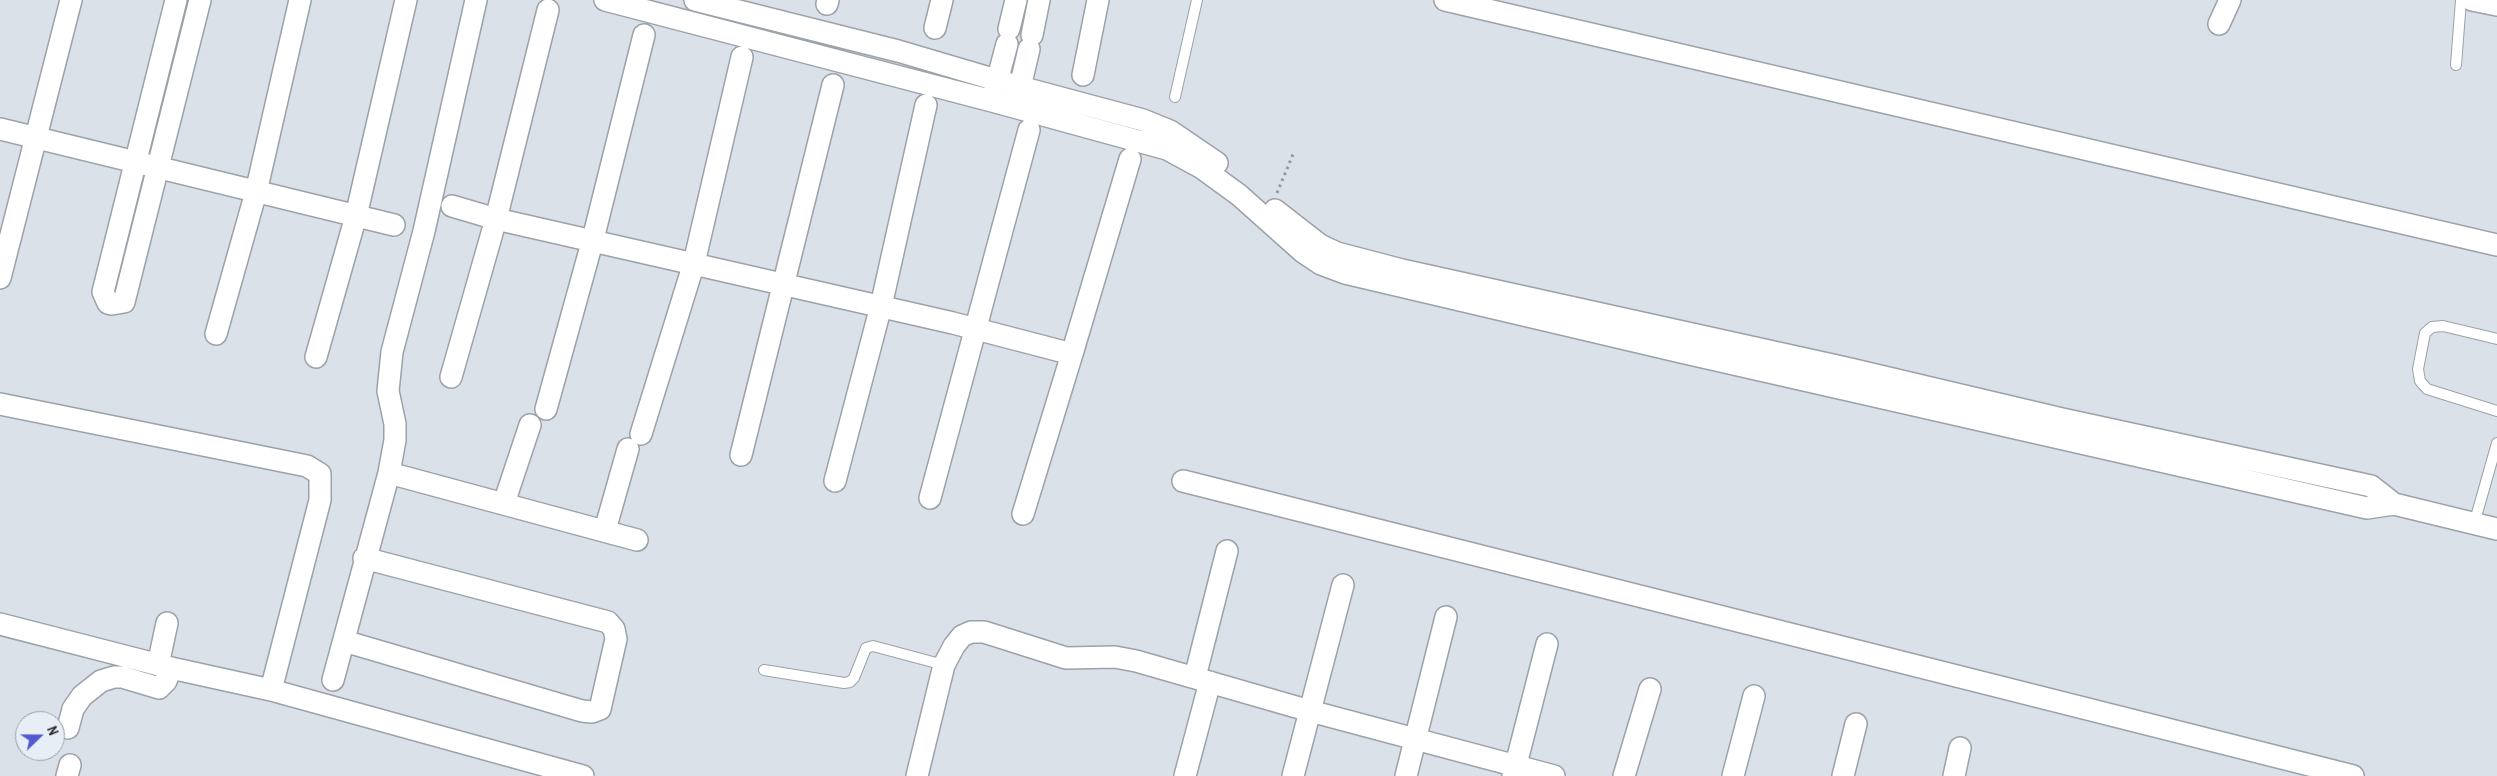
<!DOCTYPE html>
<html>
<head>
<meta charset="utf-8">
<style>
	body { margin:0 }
	#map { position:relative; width:2497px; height:776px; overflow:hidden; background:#dae1e8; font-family:"Archivo Narrow",sans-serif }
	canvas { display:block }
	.north { position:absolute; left:15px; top:711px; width:50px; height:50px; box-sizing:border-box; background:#e7eef6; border:1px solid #999ea4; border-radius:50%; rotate:68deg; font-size:14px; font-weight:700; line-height:20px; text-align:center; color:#232628 }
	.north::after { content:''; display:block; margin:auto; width:18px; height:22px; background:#515ad0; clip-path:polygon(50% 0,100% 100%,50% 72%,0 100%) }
</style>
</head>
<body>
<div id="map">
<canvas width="2497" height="776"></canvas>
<div class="north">N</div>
</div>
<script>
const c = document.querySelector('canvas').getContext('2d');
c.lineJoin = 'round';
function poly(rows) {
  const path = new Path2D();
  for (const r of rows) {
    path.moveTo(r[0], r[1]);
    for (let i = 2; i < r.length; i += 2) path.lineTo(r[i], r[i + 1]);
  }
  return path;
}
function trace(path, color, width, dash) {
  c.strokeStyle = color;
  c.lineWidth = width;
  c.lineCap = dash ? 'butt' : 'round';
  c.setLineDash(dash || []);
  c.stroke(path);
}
const path = poly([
	[1277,193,1294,152]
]);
const lane = poly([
	[2456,65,2461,0],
	[1175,97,1197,0],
	[2497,339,2443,326,2432,327,2425,333,2418,369,2420,381,2427,389,2497,411],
	[2474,524,2497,443],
	[764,670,844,683,850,682,854,678,866,648,873,646,944,665]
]);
const street = poly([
	[176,0,103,292,108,303,112,304,124,302,200,0],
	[605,0,992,101,1167,149,1202,168,1239,195,1303,252,1321,264,1345,273,1681,352,2367,508,2394,504,2497,529],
	[695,0,898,51,1020,87,1143,120,1170,131,1217,163],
	[1445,0,2497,245],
	[2472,0,2497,5],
	[827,4,828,0],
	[548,10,496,219,953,323,1072,354,1130,159],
	[2219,24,2230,0],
	[935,28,942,0],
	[1009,29,1016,0],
	[1032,35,1039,0],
	[1083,75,1098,0],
	[994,93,1007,44],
	[1017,100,1029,49],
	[0,129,394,225],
	[1275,210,1320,245,1337,253,1402,270,1846,368,2062,419,2371,486,2394,504],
	[0,278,71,0],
	[216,334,256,192,300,0],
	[316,357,356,216,406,0],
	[451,377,496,219,452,206],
	[0,404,307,466,320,474,320,500,271,690],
	[546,409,593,239,644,35],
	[641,434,694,263,742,57],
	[741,455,833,85],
	[389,473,637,540],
	[835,481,881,306,926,105],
	[1183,481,2353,776],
	[930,498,1029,130],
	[504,503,530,425],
	[1023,514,1072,354],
	[605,530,628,449],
	[0,624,171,668,271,690,583,776],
	[344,641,582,711,592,712,600,709,616,639,614,629,608,622,364,558],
	[158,665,167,623],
	[1195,677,1227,551],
	[333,680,389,473,395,440,395,424,388,391,392,352,424,231,476,0],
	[68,728,73,709,82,696,101,681,114,677,122,677,159,688,166,681,171,668],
	[67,776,70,765],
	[917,776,944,665,954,646,962,636,971,632,984,632,1066,658,1115,657,1136,661,1310,711,1554,776],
	[1185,776,1210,682],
	[1293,776,1343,585],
	[1406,776,1446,617],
	[1513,776,1547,644],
	[1624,776,1650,689],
	[1733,776,1754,696],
	[1843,776,1856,724],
	[1954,776,1960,748]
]);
trace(lane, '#9ba2a9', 12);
trace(street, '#9ba2a9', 24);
trace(path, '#94999e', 3, [2.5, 4]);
trace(lane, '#fff', 10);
trace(street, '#fff', 21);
</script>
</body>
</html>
